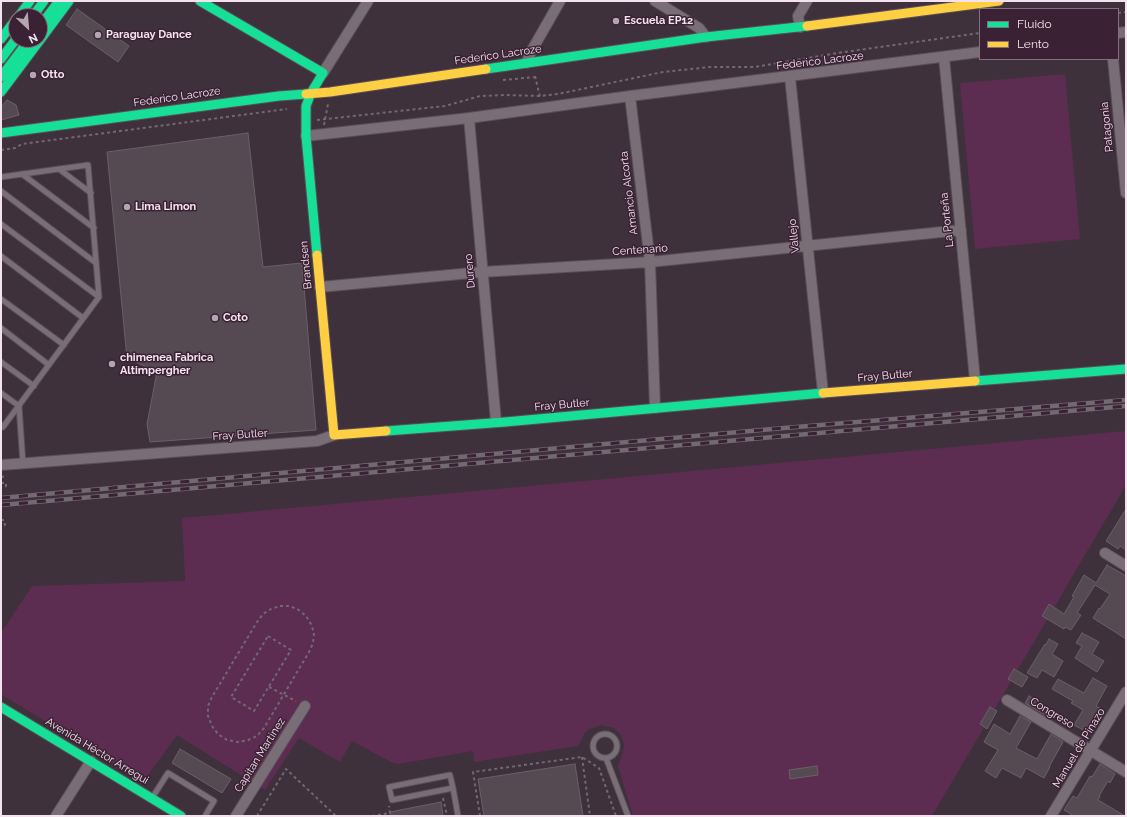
<!DOCTYPE html>
<html>
<head>
<meta charset="utf-8">
<style>
	body { margin:0 }
	#map { position:relative; width:1127px; height:817px; overflow:hidden; background:#3e313b; font-family:Raleway,sans-serif }
	canvas { display:block }
	.frame { position:absolute; inset:0; border:2px solid #f4e3ef; pointer-events:none }
	.legend { position:absolute; left:979px; top:8px; width:140px; height:52px; box-sizing:border-box; background:#3a2133; border:1px solid #846f7e; margin:0; padding:5px 7px; list-style:none; font-size:12px; color:#f4e3ef }
	.legend li { display:flex; align-items:center; gap:8px; height:20px }
	.legend b { width:20px; border:1px solid #846f7e }
	.north { position:absolute; left:8px; top:8px; width:40px; height:40px; box-sizing:border-box; background:#3a2133; border:1px solid #846f7e; border-radius:50%; rotate:154deg; font-size:11px; font-weight:700; line-height:16px; text-align:center; color:#f4e3ef }
	.north::after { content:''; display:block; margin:auto; width:14px; height:18px; background:#b4a5b0; clip-path:polygon(50% 0,100% 100%,50% 72%,0 100%) }
</style>
</head>
<body>
<div id="map">
<canvas width="1127" height="817"></canvas>
<div class="frame"></div>
<ul class="legend">
<li><b style="height:5px;background:#16e098"></b>Fluido</li>
<li><b style="height:5px;background:#ffcf43"></b>Lento</li>
</ul>
<div class="north">N</div>
</div>
<script>
const c = document.querySelector('canvas').getContext('2d');
c.lineJoin = 'round';
function fillPath(path, color) {
  c.fillStyle = color;
  c.fill(path, 'evenodd');
}
function poly(rows) {
  const path = new Path2D();
  for (const r of rows) {
    if (r.length === 3) {
      path.moveTo(r[0] + r[2], r[1]);
      path.arc(r[0], r[1], r[2], 0, 2 * Math.PI);
      continue;
    }
    path.moveTo(r[0], r[1]);
    for (let i = 2; i < r.length; i += 2) path.lineTo(r[i], r[i + 1]);
  }
  return path;
}
function trace(path, color, width, dash) {
  c.strokeStyle = color;
  c.lineWidth = width;
  c.lineCap = dash ? 'butt' : 'round';
  c.setLineDash(dash || []);
  c.stroke(path);
}
function drawText(font, color, halo, rows, align = 'center') {
  c.font = font + ' Raleway,sans-serif';
  c.lineWidth = 3;
  c.setLineDash([]);
  c.textBaseline = 'middle';
  c.strokeStyle = halo;
  c.fillStyle = color;
  for (const [text, x, y, turn = 0] of rows) {
    c.save();
    c.translate(x, y);
    c.rotate((+turn || 0) * Math.PI / 180);
    c.textAlign = isNaN(turn) ? turn : align;
    if (halo) c.strokeText(text, 0, 0);
    c.fillText(text, 0, 0);
    c.restore();
  }
}
const green = poly([
	[1065,74,1080,239,975,249,960,83],
	[1126,431,1126,485,932,816,633,816,618,766,623,752,624,745,622,738,619,733,614,728,601,725,589,729,584,734,578,746,474,762,473,751,398,764,391,762,352,741,340,762,299,738,265,790,177,735,143,782,1,694,1,633,32,586,185,581,182,518]
]);
const building = poly([
	[77,9,129,46,118,62,66,25,77,9],
	[7,100,16,105,19,115,1,120,1,107,7,100],
	[248,133,263,267,302,263,316,430,150,442,147,424,157,372,127,358,107,152,248,133],
	[1126,509,1126,550,1120,546,1118,549,1106,541,1126,509],
	[1107,565,1126,576,1126,639,1093,618,1099,608,1100,609,1110,594,1095,585,1077,613,1081,615,1071,630,1065,627,1064,629,1042,616,1049,604,1064,614,1074,597,1072,596,1084,575,1096,583,1107,565],
	[1082,633,1099,642,1092,654,1104,661,1097,672,1075,658,1082,646,1076,643,1082,633],
	[1049,639,1058,644,1052,654,1063,661,1054,677,1042,670,1037,678,1027,673,1045,644,1046,645,1049,639],
	[1014,669,1028,677,1022,687,1008,679,1014,669],
	[1093,678,1107,686,1096,706,1103,710,1089,733,1074,725,1083,710,1071,703,1073,701,1052,689,1058,679,1084,693,1093,678],
	[1029,696,1049,708,1045,715,1025,703,1029,696],
	[990,707,997,711,987,729,980,724,990,707],
	[1020,716,1031,722,1016,748,1037,759,1051,734,1063,742,1049,767,1050,767,1044,778,1026,768,1021,778,1002,768,996,778,985,771,998,750,984,742,994,724,1010,734,1020,716],
	[180,749,231,779,222,793,172,763,180,749],
	[575,764,583,816,484,816,478,779,575,764],
	[1100,764,1115,774,1110,783,1108,781,1099,796,1100,796,1098,800,1125,816,1074,816,1064,810,1073,796,1077,798,1090,776,1092,777,1100,764],
	[817,766,818,775,790,779,789,770,817,766],
	[441,802,443,816,390,816,390,812,441,802]
]);
const path = poly([
	[1118,13,1126,12],
	[535,76,540,97],
	[503,80,536,77],
	[317,120,445,106,480,96,504,95,540,96,558,94,663,72,710,67,755,67,837,53,980,33],
	[324,125,328,104],
	[1,150,15,148,22,144,287,109],
	[1,477,7,476],
	[1,483,6,483,6,486,1,487],
	[1,520,4,520,5,525,1,526],
	[280,606,290,606,299,610,306,616,311,624,314,633,313,643,309,652,264,728,257,736,248,740,238,742,227,740,218,734,212,726,208,716,208,706,212,697,257,622,263,614,271,609,280,606],
	[268,636,291,650,254,711,231,697,268,636],
	[269,687,296,701],
	[582,757,590,816],
	[443,798,447,816],
	[257,816,286,769,336,816],
	[372,816,390,813,389,806],
	[480,816,473,772,582,757,599,768,616,816]
]);
const lane = poly([
	[59,169,91,193],
	[22,174,94,228],
	[1,177,88,165,99,297,3,427,1,425],
	[1,191,96,263],
	[1,224,99,297],
	[1,256,83,318],
	[1,299,64,345],
	[1,328,49,365],
	[1,362,34,386],
	[1,393,19,406,23,464],
	[605,746,12],
	[606,758,628,816],
	[453,788,392,800,389,787,450,775,453,788,458,816],
	[152,798,168,773,214,801,205,816]
]);
const street = poly([
	[655,1,699,28,706,37],
	[800,27,798,16,807,1],
	[1118,33,1126,32],
	[944,57,975,380],
	[1113,59,1126,193],
	[526,63,532,50,560,1],
	[323,73,368,1],
	[790,77,823,393],
	[630,96,650,262,655,408],
	[469,118,496,422],
	[306,136,469,118,630,96,980,52],
	[320,287,482,272,650,262,961,230],
	[1,465,317,441,334,435],
	[1105,553,1126,566],
	[1007,700,1126,772],
	[56,816,91,761],
	[236,816,305,706],
	[1051,816,1126,692]
]);
const fast = poly([
	[200,1,323,73,311,93,306,106,306,136,317,255],
	[19,16,30,1],
	[33,16,44,1],
	[40,26,59,1],
	[1,39,16,19],
	[40,40,69,1],
	[1,59,16,39],
	[486,69,706,37,807,26],
	[1,77,29,40],
	[1,92,40,40],
	[1,133,279,96,306,94],
	[975,381,1126,369],
	[386,431,505,422,823,393],
	[1,707,181,816]
]);
const slow = poly([
	[807,26,999,1],
	[306,94,330,92,486,69],
	[317,255,334,435,386,431],
	[823,393,975,381]
]);
const rail = poly([
	[1,498,784,428,1126,400],
	[1,505,1126,406]
]);
const markers = [
	[616,21,4,"#b4a5b0"],
	[98,35,4,"#b4a5b0"],
	[33,75,4,"#b4a5b0"],
	[127,207,4,"#b4a5b0"],
	[215,318,4,"#b4a5b0"],
	[112,364,4,"#b4a5b0"]
];
const poiNames = [
	["Escuela EP12",624,21],
	["Paraguay Dance",106,35],
	["Otto",41,75],
	["Lima Limon",135,207],
	["Coto",223,318],
	["chimenea Fabrica",120,358],
	["Altimpergher",120,371]
];
const streetNames = [
	["Federico Lacroze",498,55,-8],
	["Federico Lacroze",820,61,-7],
	["Federico Lacroze",177,97,-8],
	["Patagonia",1107,127,-96],
	["Amancio Alcorta",629,193,-97],
	["La Porteña",947,220,-96],
	["Vallejo",794,236,-96],
	["Centenario",640,250,-4],
	["Brandsen",306,265,-95],
	["Durero",470,271,-95],
	["Fray Butler",885,376,-5],
	["Fray Butler",562,405,-5],
	["Fray Butler",240,435,-4],
	["Congreso",1052,713,31],
	["Manuel de Pinazo",1079,748,-59],
	["Avenida Héctor Arregui",97,751,31],
	["Capitan Martinez",260,755,-58]
];
fillPath(green, '#5c2d51');
fillPath(building, '#554a52');
trace(building, '#6b5f68', 1);
trace(lane, '#5a4e57', 7);
trace(street, '#5a4e57', 12);
trace(fast, '#5a4e57', 11);
trace(slow, '#5a4e57', 11);
trace(path, '#72686f', 2, [3, 3]);
trace(lane, '#796e76', 5);
trace(street, '#796e76', 10);
trace(fast, '#16e098', 9);
trace(slow, '#ffcf43', 9);
trace(rail, '#746871', 4.5);
trace(rail, '#3a2133', 3, [9]);
for (const [x, y, r, color] of markers) {
  const dot = new Path2D();
  dot.arc(x, y, r, 0, 2 * Math.PI);
  c.fillStyle = color;
  c.fill(dot);
  trace(dot, '#3a2133', 1.5);
}
drawText('bold 11px', '#f4e3ef', '#3a2133', poiNames, 'left');
drawText('11px', '#f4e3ef', '#3a2133', streetNames);
</script>
</body>
</html>
